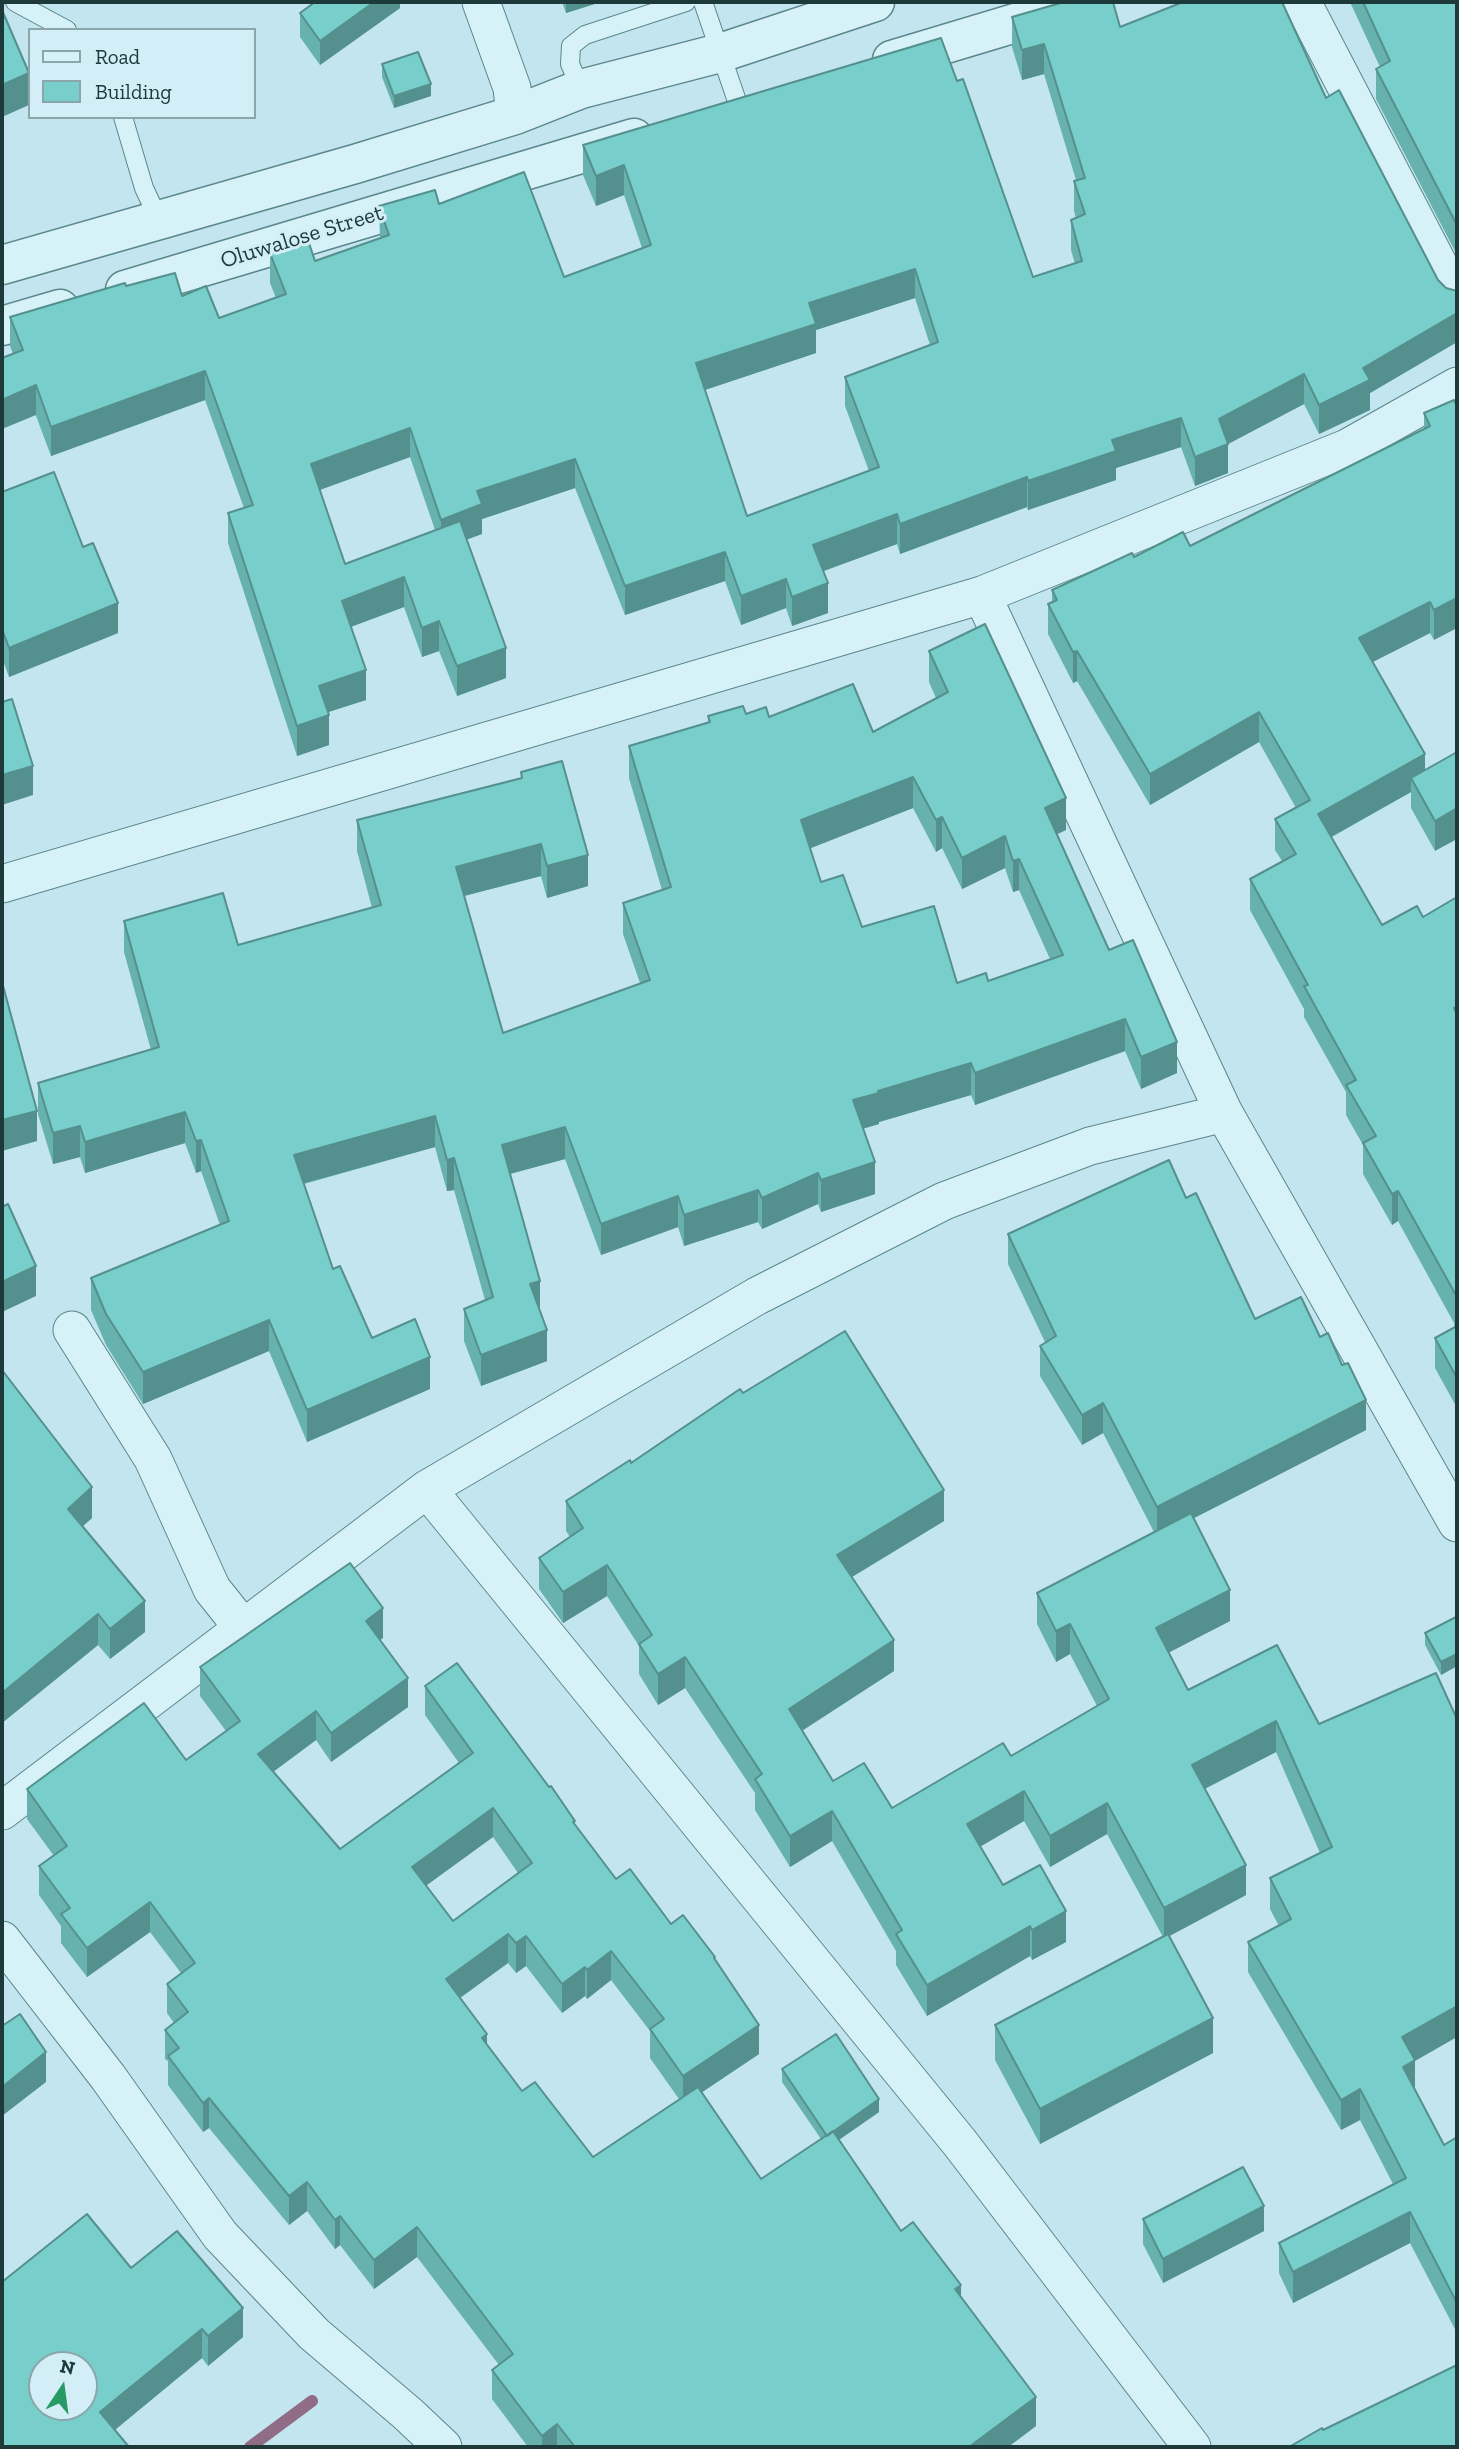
<!DOCTYPE html>
<html>
<head>
<meta charset="utf-8">
<style>
	body { margin:0 }
	#map { position:relative; width:1459px; height:2449px; overflow:hidden; background:#c3e5ef; font-family:"Zilla Slab",serif }
	canvas { display:block }
	.frame { position:absolute; inset:0; border:4px solid #1e3939; pointer-events:none }
	.legend { position:absolute; left:28px; top:28px; width:228px; height:91px; box-sizing:border-box; background:#d3eef6; border:2px solid #8ba6aa; margin:0; padding:9px 12px; list-style:none; font-size:21px; color:#1e3939 }
	.legend li { display:flex; align-items:center; gap:14px; height:35px }
	.legend b { width:35px; border:2px solid #8ba6aa }
	.north { position:absolute; left:28px; top:2351px; width:70px; height:70px; box-sizing:border-box; background:#d3eef6; border:2px solid #8ba6aa; border-radius:50%; rotate:13deg; font-size:19px; font-weight:700; line-height:28px; text-align:center; color:#1e3939 }
	.north::after { content:''; display:block; margin:auto; width:24px; height:32px; background:#289a65; clip-path:polygon(50% 0,100% 100%,50% 72%,0 100%) }
</style>
</head>
<body>
<div id="map">
<canvas width="1459" height="2449"></canvas>
<div class="frame"></div>
<ul class="legend">
<li><b style="height:9px;background:#d7f1f9"></b>Road</li>
<li><b style="height:19px;background:#78ceca"></b>Building</li>
</ul>
<div class="north">N</div>
</div>
<script>
const c = document.querySelector('canvas').getContext('2d');
c.lineJoin = 'round';
function poly(rows) {
  const path = new Path2D();
  for (const r of rows) {
    path.moveTo(r[0], r[1]);
    for (let i = 2; i < r.length; i += 2) path.lineTo(r[i], r[i + 1]);
  }
  return path;
}
function trace(path, color, width, dash) {
  c.strokeStyle = color;
  c.lineWidth = width;
  c.lineCap = dash ? 'butt' : 'round';
  c.setLineDash(dash || []);
  c.stroke(path);
}
function fillPath(path, color) {
  c.fillStyle = color;
  c.fill(path, 'evenodd');
}
function drawText(font, color, halo, rows, align = 'center') {
  c.font = font + ' "Zilla Slab",serif';
  c.lineWidth = 6;
  c.setLineDash([]);
  c.textBaseline = 'middle';
  c.strokeStyle = halo;
  c.fillStyle = color;
  for (const [text, x, y, turn = 0] of rows) {
    c.save();
    c.translate(x, y);
    c.rotate((+turn || 0) * Math.PI / 180);
    c.textAlign = isNaN(turn) ? turn : align;
    if (halo) c.strokeText(text, 0, 0);
    c.fillText(text, 0, 0);
    c.restore();
  }
}
const stream = poly([
	[250,2447,312,2401]
]);
const service = poly([
	[15,2,67,30],
	[703,2,739,107],
	[581,89,570,64,571,46,585,35,686,2],
	[123,117,144,188,159,220]
]);
const minor = poly([
	[481,2,512,88,515,115],
	[1302,2,1457,300],
	[982,595,1224,1113,1457,1523],
	[2,884,982,595,1347,448,1457,386],
	[72,1330,153,1459,212,1589,243,1628],
	[427,1489,960,2143,1192,2447],
	[2,1811,427,1489,757,1296,944,1201,1090,1146,1224,1113],
	[2,1940,108,2077,220,2235,314,2334,408,2414,443,2447]
]);
const tertiary = poly([
	[892,60,1085,2],
	[2,265,355,164,515,115,581,89,720,53,875,2],
	[125,290,634,138],
	[2,326,60,309]
]);
const wall = poly([
	[400,2,400,8,320,65,300,37,300,13],
	[562,2,601,2,566,13],
	[1350,2,1457,2,1457,255,1376,99,1376,69,1380,67],
	[1012,17,1120,27,1326,98,1438,280,1446,288,1457,291,1457,342,1370,393,1370,410,1319,434,1304,404,1228,444,1228,473,1195,486,1181,447,1116,468,1116,480,1028,510,1027,507,900,554,897,544,823,571,828,613,792,626,786,608,741,625,725,581,625,615,575,488,482,519,482,534,467,539,506,678,457,696,439,651,422,657,404,607,351,627,366,700,328,712,329,745,297,756,228,543,228,513,244,508,205,400,51,456,10,346,10,317,126,286,182,296,219,318,276,298,270,283,270,253,315,261,380,238,379,206,439,204,564,277,642,248,624,195,596,206,583,175,583,145,957,81,1033,277,1075,264,1071,250,1071,220,1076,218,1074,211,1074,181,1076,180,1044,74,1022,80,1012,47],
	[915,298,930,345,845,377,845,406,869,471,747,516,704,390,816,353,816,330],
	[410,457,435,530,345,564,320,490],
	[382,64,431,96,394,108,382,77],
	[1454,400,1434,640,1430,633,1372,662,1425,770,1457,752,1435,851,1411,808,1411,792,1332,837,1382,925,1423,917,1457,897,1457,1408,1435,1368,1435,1338,1454,1328,1454,1323,1398,1221,1392,1225,1363,1174,1363,1145,1346,1115,1346,1092,1304,1017,1304,1009,1250,910,1250,879,1282,861,1275,850,1275,819,1296,808,1259,742,1150,805,1077,681,1073,683,1048,634,1048,604,1052,602,1052,590,1134,557,1190,546,1424,429,1424,413],
	[2,492,118,633,9,677,2,658],
	[929,651,1066,830,1056,834,1109,950,1177,1073,1141,1089,1125,1051,975,1105,971,1095,879,1122,879,1124,863,1129,875,1194,821,1212,818,1204,762,1229,758,1222,684,1246,678,1227,601,1255,565,1159,510,1174,540,1312,547,1361,481,1386,464,1341,464,1309,485,1300,454,1190,447,1191,435,1147,304,1184,333,1269,372,1338,430,1389,307,1442,269,1351,143,1404,106,1345,91,1310,91,1278,220,1225,201,1171,196,1173,185,1143,85,1173,80,1157,53,1164,38,1114,38,1083,151,1050,124,952,124,921,238,945,372,908,357,851,357,820,521,779,521,772,588,886,547,898,541,876,464,896,503,1033,640,983,623,934,623,903,662,890,629,778,629,746,708,723,708,716,746,714,873,732,936,698,929,682],
	[913,808,936,852,942,848,962,889,1005,868,1013,892,1019,890,1050,959,988,981,957,983,862,927,821,882,810,848],
	[1186,1198,1255,1319,1366,1430,1194,1518,1230,1621,1168,1653,1188,1690,1277,1645,1415,2061,1415,2089,1444,2145,1457,2137,1457,2333,1410,2243,1293,2303,1279,2273,1279,2243,1393,2184,1360,2120,1341,2130,1248,1972,1248,1942,1279,1926,1270,1909,1270,1878,1320,1853,1276,1752,1205,1789,1246,1895,1169,1936,1213,2053,1040,2144,995,2060,995,2025,1163,1937,1107,1834,1050,1867,1024,1821,980,1847,1003,1885,1066,1942,1032,1960,1030,1956,927,2016,896,1965,896,1951,832,1841,790,1867,755,1810,755,1793,685,1688,658,1705,639,1674,639,1646,607,1596,563,1623,539,1589,539,1558,570,1537,566,1531,566,1501,631,1463,743,1393,944,1521,852,1577,894,1671,802,1731,833,1781,892,1808,1011,1756,1097,1706,1070,1654,1056,1662,1037,1624,1037,1593,1154,1532,1103,1433,1082,1445,1040,1376,1040,1346,1045,1342,1008,1264,1008,1234],
	[2,1370,92,1518,83,1526,145,1632,110,1659,98,1645,2,1723],
	[1457,1619,1457,1666,1441,1675,1425,1645,1425,1633],
	[383,1638,380,1640,408,1707,331,1762,316,1740,273,1772,340,1849,459,1763,425,1715,425,1686,575,1825,616,1879,715,1960,759,2054,702,2092,761,2179,821,2139,782,2082,782,2069,879,2112,839,2140,901,2231,961,2298,1036,2426,1008,2447,528,2447,492,2399,492,2370,499,2365,417,2257,374,2289,340,2245,335,2249,307,2211,289,2225,209,2128,203,2132,168,2085,168,2061,165,2059,165,2030,174,2023,167,2013,167,1984,181,1973,150,1932,87,1977,61,1943,61,1926,39,1895,39,1866,54,1856,27,1819,27,1789,186,1760,226,1731,200,1696,200,1667],
	[493,1837,518,1873,453,1921,426,1885],
	[508,1963,516,1973,526,1966,562,2013,585,1996,587,1999,611,1980,650,2031,650,2058,679,2099,593,2157,522,2091,487,2046,460,1998],
	[1143,2219,1264,2231,1163,2283,1143,2244],
	[131,2268,243,2337,208,2366,202,2358,115,2430,2,2447]
]);
const shadedWall = poly([
	[374,2,400,2,400,8,320,65,320,41],
	[566,2,601,2,566,13],
	[1044,44,1044,74,1022,80,1022,50],
	[29,73,29,105,2,117,2,85],
	[431,84,431,96,394,108,394,96],
	[624,165,624,195,596,206,596,176],
	[915,269,915,298,816,330,816,353,696,393,696,363,809,303],
	[1457,313,1457,342,1370,393,1370,410,1319,434,1319,405,1363,368],
	[205,371,205,400,51,456,51,427],
	[1304,374,1304,404,1228,444,1228,473,1195,486,1195,457,1219,419],
	[36,385,36,415,2,429,2,400],
	[1181,418,1181,447,1116,468,1116,480,1028,510,1028,481,1112,440],
	[410,428,410,457,311,493,311,464],
	[575,459,575,488,482,519,482,534,441,549,441,520,477,491],
	[1027,477,1027,507,900,554,900,524],
	[897,514,897,544,813,575,813,545],
	[725,552,725,581,625,615,625,586],
	[404,577,404,607,342,630,342,601],
	[786,579,786,608,741,625,741,596],
	[828,583,828,613,792,626,792,597],
	[1457,598,1457,628,1434,640,1434,610],
	[1430,602,1430,633,1359,669,1359,638],
	[118,603,118,633,9,677,9,648],
	[439,621,439,651,422,657,422,628],
	[506,648,506,678,457,696,457,666],
	[1077,651,1077,681,1073,683,1073,652],
	[366,670,366,700,319,715,319,686],
	[1259,712,1259,742,1150,805,1150,774],
	[329,715,329,745,297,756,297,726],
	[1425,754,1425,785,1411,778,1411,792,1318,844,1318,814],
	[33,766,33,795,2,805,2,775],
	[913,777,913,808,801,852,801,820],
	[1066,798,1066,830,1045,840,1045,808],
	[1457,808,1457,839,1435,851,1435,821],
	[942,817,942,848,936,852,936,820],
	[1005,836,1005,868,962,889,962,858],
	[541,844,541,876,456,898,456,867],
	[588,855,588,886,547,898,547,866],
	[1019,859,1019,890,1013,892,1013,861],
	[1125,1019,1125,1051,975,1105,975,1073],
	[1177,1042,1177,1073,1141,1089,1141,1057],
	[971,1063,971,1095,879,1122,879,1124,853,1131,853,1100,878,1091],
	[37,1111,37,1141,2,1151,2,1120],
	[185,1112,185,1143,85,1173,85,1142],
	[435,1116,435,1147,294,1186,294,1155],
	[80,1126,80,1157,53,1164,53,1133],
	[565,1127,565,1159,502,1176,502,1145],
	[201,1140,201,1171,196,1173,196,1141],
	[454,1158,454,1190,447,1191,447,1160],
	[875,1162,875,1194,821,1212,821,1180],
	[818,1173,818,1204,762,1229,762,1198],
	[758,1190,758,1222,684,1246,684,1215],
	[1398,1191,1398,1221,1392,1225,1392,1194],
	[678,1196,678,1227,601,1255,601,1224],
	[36,1266,36,1296,2,1312,2,1282],
	[540,1281,540,1312,530,1284],
	[269,1320,269,1351,143,1404,143,1372],
	[547,1330,547,1361,481,1386,481,1355],
	[430,1357,430,1389,307,1442,307,1410],
	[1366,1400,1366,1430,1157,1537,1157,1507],
	[1103,1403,1103,1433,1082,1445,1082,1415],
	[92,1487,92,1518,68,1539,68,1509],
	[944,1490,944,1521,837,1586,837,1555],
	[607,1565,607,1596,563,1623,563,1592],
	[1230,1590,1230,1621,1156,1659,1156,1628],
	[145,1601,145,1632,110,1659,110,1629],
	[383,1608,383,1638,366,1650,366,1621],
	[98,1614,98,1645,2,1723,2,1693],
	[1070,1624,1070,1654,1056,1662,1056,1631],
	[894,1640,894,1671,789,1739,789,1709],
	[1457,1654,1457,1666,1441,1675,1441,1662],
	[685,1657,685,1688,658,1705,658,1674],
	[408,1678,408,1707,331,1762,331,1733],
	[316,1711,316,1740,258,1783,258,1754],
	[1276,1721,1276,1752,1192,1795,1192,1765],
	[1024,1791,1024,1821,967,1854,967,1824],
	[1107,1803,1107,1834,1050,1867,1050,1836],
	[493,1808,493,1837,412,1896,412,1867],
	[832,1811,832,1841,790,1867,790,1836],
	[1246,1865,1246,1895,1164,1939,1164,1908],
	[150,1902,150,1932,87,1977,87,1948],
	[1066,1911,1066,1942,1032,1960,1032,1930],
	[1030,1926,1030,1956,927,2016,927,1985],
	[508,1934,508,1963,446,2008,446,1979],
	[526,1936,526,1966,516,1973,516,1943],
	[611,1951,611,1980,587,1999,587,1970],
	[585,1967,585,1996,562,2013,562,1984],
	[1457,2006,1457,2037,1415,2061,1415,2091,1403,2097,1402,2037],
	[1213,2018,1213,2053,1040,2144,1040,2109],
	[759,2025,759,2054,683,2105,683,2076],
	[487,2034,487,2063,482,2038],
	[46,2052,46,2082,2,2116,2,2087],
	[1360,2089,1360,2120,1341,2130,1341,2100],
	[209,2098,209,2128,203,2132,203,2103],
	[879,2099,879,2112,827,2148,827,2136],
	[307,2182,307,2211,289,2225,289,2196],
	[1264,2206,1264,2231,1163,2283,1163,2259],
	[1410,2212,1410,2243,1293,2303,1293,2272],
	[340,2216,340,2245,335,2249,335,2220],
	[417,2227,417,2257,374,2289,374,2260],
	[961,2285,961,2314,955,2289],
	[243,2308,243,2337,208,2366,208,2336],
	[202,2329,202,2358,100,2442,100,2412],
	[1036,2397,1036,2426,1008,2447,969,2447],
	[557,2424,557,2447,542,2447,542,2436]
]);
const building = poly([
	[315,2,374,2,320,41,300,13,315,2],
	[1064,2,1113,2,1120,27,1183,2,1282,2,1326,98,1339,90,1438,280,1446,288,1457,291,1457,313,1363,368,1370,380,1319,405,1304,374,1219,419,1228,444,1195,457,1181,418,1112,440,1116,451,1028,481,1027,477,900,524,897,514,813,545,828,583,792,597,786,579,741,596,725,552,625,586,575,459,477,491,482,504,441,520,410,428,311,464,345,564,460,521,506,648,457,666,439,621,422,628,404,577,342,601,366,670,319,686,329,715,297,726,228,513,253,505,205,371,51,427,36,385,2,400,2,358,23,350,10,317,125,283,126,286,175,273,182,296,206,286,219,318,286,294,270,253,308,240,315,261,389,235,379,206,435,190,439,204,524,172,564,277,651,245,624,165,596,176,583,145,941,38,957,81,963,79,1033,277,1082,261,1071,220,1085,214,1074,181,1085,178,1044,44,1022,50,1012,17,1064,2],
	[915,269,938,342,845,377,879,467,747,516,696,363,816,324,809,303,915,269],
	[1363,2,1457,2,1457,225,1376,69,1390,61,1363,2],
	[2,10,29,73,2,85,2,10],
	[418,52,431,84,394,96,382,64,418,52],
	[1454,400,1457,406,1457,598,1434,610,1430,602,1359,638,1425,754,1318,814,1382,925,1417,906,1423,917,1457,897,1457,1006,1454,1008,1457,1014,1457,1297,1398,1191,1392,1194,1363,1143,1376,1136,1346,1085,1356,1080,1304,986,1308,985,1250,879,1296,854,1275,819,1310,800,1259,712,1150,774,1077,651,1073,652,1048,604,1057,600,1052,590,1132,553,1134,557,1183,532,1190,546,1430,426,1424,413,1454,400],
	[54,472,83,547,93,543,118,603,9,648,2,629,2,492,54,472],
	[985,624,1066,798,1045,808,1109,950,1133,940,1177,1042,1141,1057,1125,1019,975,1073,971,1063,878,1091,879,1093,853,1100,875,1162,821,1180,818,1173,762,1198,758,1190,684,1215,678,1196,601,1224,565,1127,502,1145,540,1281,530,1284,547,1330,481,1355,464,1309,493,1297,454,1158,447,1160,435,1116,294,1155,333,1269,340,1266,372,1338,415,1319,430,1357,307,1410,269,1320,143,1372,106,1314,91,1278,229,1221,201,1140,196,1141,185,1112,85,1142,80,1126,53,1133,38,1083,159,1047,124,921,223,893,238,945,381,905,357,820,522,778,521,772,562,761,588,855,547,866,541,844,456,867,503,1033,650,980,623,903,671,887,629,746,710,722,708,716,743,706,746,714,766,707,769,717,853,684,873,732,948,692,929,651,985,624],
	[913,777,936,820,942,817,962,858,1005,836,1013,861,1019,859,1063,955,988,981,986,973,957,983,934,906,862,927,843,875,821,882,801,820,913,777],
	[12,699,33,766,2,775,2,702,12,699],
	[1457,752,1457,808,1435,821,1411,778,1457,752],
	[2,982,37,1111,2,1120,2,982],
	[1169,1160,1186,1198,1196,1193,1255,1319,1301,1297,1320,1337,1328,1333,1342,1365,1348,1363,1366,1400,1157,1507,1103,1403,1082,1415,1040,1346,1056,1336,1008,1234,1169,1160],
	[8,1204,36,1266,2,1282,2,1207,8,1204],
	[1457,1326,1457,1378,1435,1338,1457,1326],
	[845,1331,944,1490,837,1555,894,1640,789,1709,833,1781,864,1763,892,1808,1003,1743,1011,1756,1109,1699,1070,1624,1056,1631,1037,1593,1191,1513,1230,1590,1156,1628,1188,1690,1277,1645,1319,1724,1436,1673,1457,1719,1457,2006,1402,2037,1415,2060,1403,2067,1444,2145,1457,2137,1457,2303,1410,2212,1293,2272,1279,2243,1406,2178,1360,2089,1341,2100,1248,1942,1291,1919,1270,1878,1332,1847,1276,1721,1192,1765,1246,1865,1164,1908,1107,1803,1050,1836,1024,1791,967,1824,1003,1885,1040,1865,1066,1911,1032,1930,1030,1926,927,1985,896,1934,902,1930,832,1811,790,1836,755,1779,762,1774,685,1657,658,1674,639,1644,652,1635,607,1565,563,1592,539,1558,583,1528,566,1501,630,1460,631,1463,740,1389,743,1393,845,1331],
	[2,1370,92,1487,68,1509,145,1601,110,1629,98,1614,2,1693,2,1370],
	[350,1563,383,1608,366,1621,408,1678,331,1733,316,1711,258,1754,340,1849,473,1753,425,1686,457,1663,549,1787,551,1786,575,1821,573,1822,616,1879,630,1869,671,1924,683,1915,715,1957,714,1958,759,2025,683,2076,650,2029,664,2019,611,1951,587,1970,585,1967,562,1984,526,1936,516,1943,508,1934,446,1979,487,2034,482,2038,522,2091,535,2082,593,2157,698,2087,761,2179,833,2131,901,2231,913,2222,961,2285,955,2289,1036,2397,969,2447,575,2447,557,2424,542,2436,492,2370,513,2354,417,2227,374,2260,340,2216,335,2220,307,2182,289,2196,209,2098,203,2103,168,2056,179,2048,165,2030,188,2012,167,1984,195,1963,150,1902,87,1948,61,1914,70,1908,39,1866,67,1846,27,1789,144,1703,186,1760,240,1721,200,1667,350,1563],
	[493,1808,532,1863,453,1921,412,1867,493,1808],
	[1456,1617,1457,1619,1457,1654,1441,1662,1425,1633,1456,1617],
	[1168,1934,1213,2018,1040,2109,995,2025,1168,1934],
	[20,2014,46,2052,2,2087,2,2026,20,2014],
	[836,2034,879,2099,827,2136,782,2069,836,2034],
	[1243,2167,1264,2206,1163,2259,1143,2219,1243,2167],
	[87,2214,131,2268,177,2231,243,2308,208,2336,202,2329,100,2412,129,2447,2,2447,2,2282,87,2214],
	[42,2365,84,2365,84,2407,42,2407,42,2365],
	[1457,2365,1457,2447,1289,2447,1322,2428,1323,2430,1457,2365]
]);
const streetNames = [
	["Oluwalose Street",302,237,-17]
];
trace(stream, '#906c86', 12);
trace(service, '#59878a', 20);
trace(minor, '#59878a', 39);
trace(tertiary, '#59878a', 41);
trace(service, '#d7f1f9', 18);
trace(minor, '#d7f1f9', 37);
trace(tertiary, '#d7f1f9', 38);
fillPath(wall, '#67b1ae');
fillPath(shadedWall, '#54908d');
fillPath(building, '#78ceca');
trace(building, '#54908d', 2);
drawText('23px', '#1e3939', '#d3eef6', streetNames);
</script>
</body>
</html>
